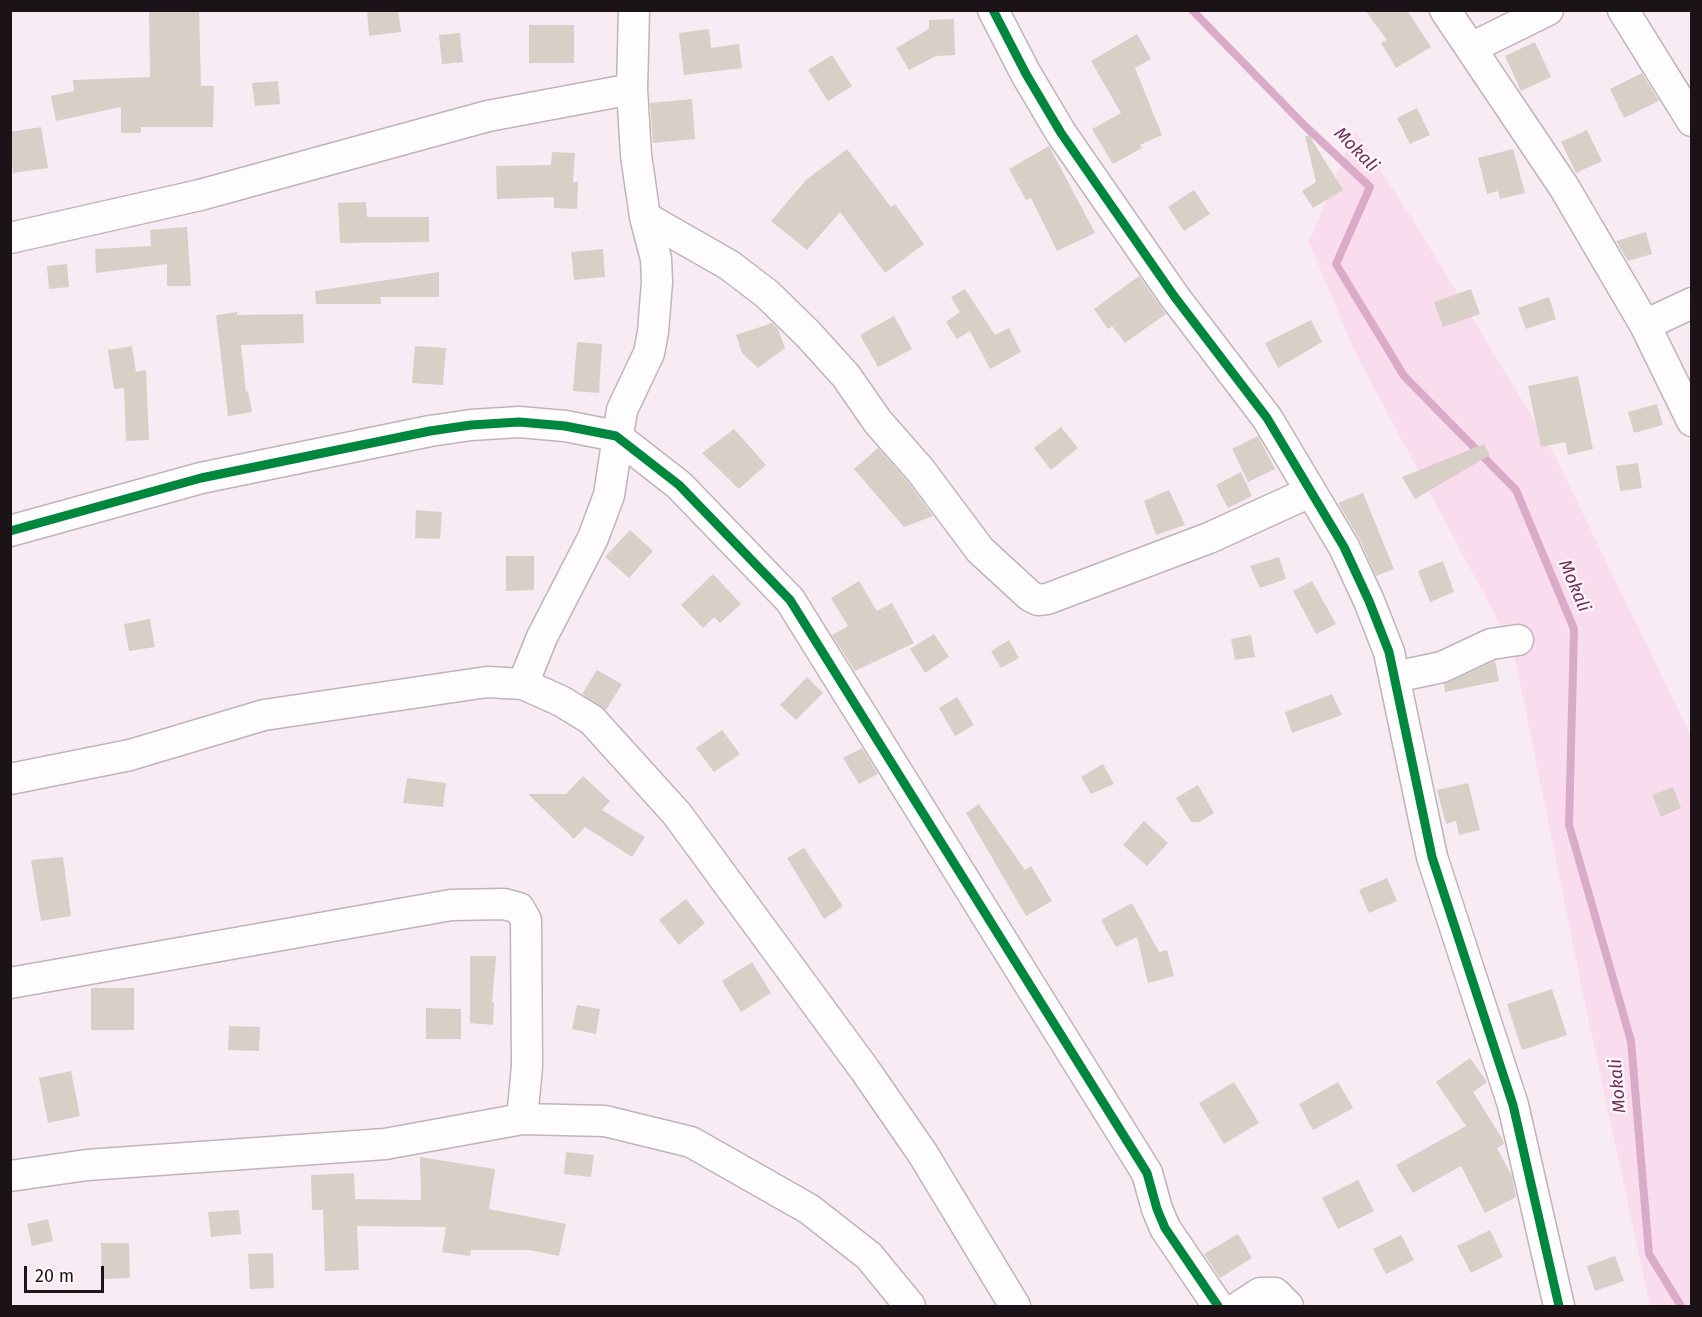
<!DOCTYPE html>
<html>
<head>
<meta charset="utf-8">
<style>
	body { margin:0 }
	#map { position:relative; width:1702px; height:1317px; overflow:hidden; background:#f9ebf3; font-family:"Fira Sans",sans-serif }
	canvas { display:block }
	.frame { position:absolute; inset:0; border:12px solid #1b1318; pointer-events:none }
	.scale { position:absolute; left:24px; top:1266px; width:80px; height:27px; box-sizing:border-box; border:3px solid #1b1318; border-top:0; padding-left:8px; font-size:18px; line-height:21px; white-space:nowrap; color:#1b1318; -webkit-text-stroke:4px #fff9fc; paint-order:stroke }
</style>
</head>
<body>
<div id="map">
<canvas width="1702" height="1317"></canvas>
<div class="frame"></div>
<div class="scale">20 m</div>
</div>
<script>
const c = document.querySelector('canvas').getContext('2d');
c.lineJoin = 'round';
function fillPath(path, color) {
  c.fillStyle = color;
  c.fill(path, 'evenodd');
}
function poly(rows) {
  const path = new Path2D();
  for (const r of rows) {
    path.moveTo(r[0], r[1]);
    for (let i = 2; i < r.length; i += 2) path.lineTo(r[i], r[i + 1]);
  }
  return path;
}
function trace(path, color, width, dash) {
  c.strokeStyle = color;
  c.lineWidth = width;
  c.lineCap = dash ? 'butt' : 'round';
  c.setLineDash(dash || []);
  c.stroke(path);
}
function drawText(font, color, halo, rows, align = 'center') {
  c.font = font + ' "Fira Sans",sans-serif';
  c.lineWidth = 4.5;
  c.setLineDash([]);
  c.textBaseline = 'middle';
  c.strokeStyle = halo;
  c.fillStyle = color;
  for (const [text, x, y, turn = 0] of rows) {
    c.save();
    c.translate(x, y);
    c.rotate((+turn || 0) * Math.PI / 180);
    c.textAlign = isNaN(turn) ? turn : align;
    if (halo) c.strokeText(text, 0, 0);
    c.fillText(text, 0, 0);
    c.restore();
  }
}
const green = poly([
	[1355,131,1411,217,1550,446,1691,736,1691,1306,1650,1306,1587,1013,1513,649,1353,348,1309,242]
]);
const stream = poly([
	[1192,10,1305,126,1370,187,1336,264,1404,376,1516,490,1574,629,1569,825,1631,1041,1649,1254,1681,1306]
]);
const building = poly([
	[149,10,199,10,201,86,214,86,213,127,141,127,141,133,121,133,121,107,56,121,51,96,74,91,73,80,150,77],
	[367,10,398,10,401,32,369,36],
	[1365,10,1407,10,1431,47,1396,68,1381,43,1387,40],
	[954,19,955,55,936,56,909,70,896,48,929,29,929,20],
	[529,25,574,25,574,63,529,63],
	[709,29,711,48,739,44,742,68,684,75,679,33],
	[460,33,463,62,442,64,439,35],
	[1137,34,1151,59,1135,68,1162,135,1140,145,1142,148,1113,164,1092,129,1121,113,1091,61],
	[1535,42,1551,77,1521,91,1505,56],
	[832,55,852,86,828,101,808,70],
	[1642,73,1659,101,1624,118,1610,89],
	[278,81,280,104,255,106,252,83],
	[692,99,695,139,653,143,650,103],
	[1417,108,1430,135,1410,144,1397,118],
	[41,127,48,168,13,173,10,132],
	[1587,130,1602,161,1576,173,1561,142],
	[1309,135,1343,190,1313,208,1302,191,1316,182,1305,136],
	[1049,146,1095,233,1057,251,1031,198,1026,200,1009,169],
	[847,149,891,207,895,204,924,244,885,273,840,212,807,250,771,221,806,180],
	[1513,149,1525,193,1500,199,1498,191,1487,194,1478,158],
	[552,152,575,153,573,182,578,182,577,209,554,208,554,197,497,199,496,166,551,165],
	[1194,190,1210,214,1184,231,1168,207],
	[366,202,367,217,429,217,429,242,340,243,338,203],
	[187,227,191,286,167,286,167,264,96,273,95,249,151,246,150,230],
	[1646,232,1652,254,1628,261,1616,241],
	[603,249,605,277,574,280,571,252],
	[67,264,69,287,49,289,47,266],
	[439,272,439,297,380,297,381,304,316,304,315,291],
	[1139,276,1166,314,1125,343,1112,326,1108,329,1094,309],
	[965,289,995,335,1009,328,1021,352,990,369,970,331,957,339,946,322,960,312,951,297],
	[1471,289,1480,314,1443,327,1434,302],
	[1549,297,1556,319,1526,329,1518,308],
	[237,312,237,315,303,314,304,343,241,345,246,392,248,391,252,412,228,416,216,315],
	[894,316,912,349,878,367,860,335],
	[1311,320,1322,342,1278,368,1265,343],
	[772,323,778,329,785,348,758,368,742,353,736,335],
	[577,342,602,344,599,393,573,391],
	[132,346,136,372,146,370,149,440,126,441,124,388,114,389,108,350],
	[415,346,446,348,443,385,412,383],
	[1578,376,1593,449,1568,455,1565,442,1541,447,1528,386],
	[1657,404,1663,425,1634,433,1628,412],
	[1061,427,1078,448,1051,470,1034,448],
	[734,429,766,465,739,489,702,453],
	[1258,436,1275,469,1248,482,1232,449],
	[1484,444,1490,455,1415,499,1402,477],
	[878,448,908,482,933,516,904,527,854,469],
	[1638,463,1642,488,1620,491,1616,466],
	[1241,472,1252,496,1228,508,1216,485],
	[1169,490,1185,525,1156,535,1144,501],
	[1363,493,1394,569,1376,576,1360,540,1338,503],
	[416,510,442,512,440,539,415,538],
	[630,530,653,551,629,578,605,557],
	[506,556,534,556,534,590,506,591],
	[1279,557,1286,579,1260,588,1250,566],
	[1443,561,1454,592,1430,602,1418,571],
	[713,574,741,604,720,623,714,617,703,628,681,605],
	[859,581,877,611,892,603,914,643,855,671,832,635,848,626,831,598],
	[1312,581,1336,624,1316,634,1293,591],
	[150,619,155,647,129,651,124,624],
	[934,634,949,657,925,673,910,649],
	[1251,635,1255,657,1235,660,1231,639],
	[1009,640,1019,658,1001,668,991,651],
	[1495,661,1499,681,1445,692,1444,684],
	[597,670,622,684,606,710,582,694],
	[807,677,823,693,796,720,780,705],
	[1332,694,1342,715,1292,733,1285,712],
	[957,697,974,725,955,736,939,708],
	[722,730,740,754,714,772,696,748],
	[862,748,878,774,859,784,843,758],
	[1103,764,1114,784,1091,794,1081,777],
	[583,776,610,801,602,810,645,837,632,857,585,827,574,839,528,794,566,794],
	[407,778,446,783,443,807,403,803],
	[1468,783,1480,830,1459,835,1456,821,1446,824,1437,790],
	[1198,785,1214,813,1200,822,1191,822,1176,798],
	[1673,787,1681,808,1661,817,1652,795],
	[979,804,1025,870,1031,866,1052,901,1026,916,966,813],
	[1144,821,1168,843,1147,866,1123,845],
	[804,848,843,906,824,919,787,858],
	[63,857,71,916,41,921,31,860],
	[1387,878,1397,901,1369,913,1359,890],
	[686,899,705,923,679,945,659,920],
	[1132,903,1159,952,1167,950,1174,976,1148,983,1137,937,1116,947,1101,920],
	[470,956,496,956,492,1002,494,1002,493,1025,470,1023],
	[752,962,771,993,741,1012,722,981],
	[91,988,134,988,134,1030,91,1030],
	[1552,989,1567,1035,1522,1050,1507,1004],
	[577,1005,600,1009,596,1034,572,1029],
	[426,1008,461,1009,461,1039,426,1039],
	[229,1026,260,1027,259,1051,228,1050],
	[1470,1058,1487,1082,1473,1092,1503,1140,1504,1144,1497,1148,1512,1176,1516,1197,1485,1213,1461,1166,1413,1193,1396,1165,1466,1126,1436,1082],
	[71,1071,80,1116,48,1123,39,1078],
	[1234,1082,1259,1123,1224,1144,1199,1103],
	[1338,1082,1353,1108,1313,1130,1299,1104],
	[566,1152,594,1155,591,1177,564,1174],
	[420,1157,495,1169,489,1209,566,1224,559,1256,529,1250,471,1250,470,1256,442,1252,446,1227,357,1226,359,1270,325,1271,323,1210,312,1210,311,1175,354,1173,355,1199,421,1200],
	[1358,1180,1374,1211,1338,1229,1322,1198],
	[239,1210,241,1234,211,1237,208,1212],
	[48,1219,53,1241,32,1246,27,1224],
	[1490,1230,1503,1257,1471,1273,1457,1246],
	[1238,1234,1252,1258,1220,1278,1204,1254],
	[1401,1235,1414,1260,1386,1274,1373,1249],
	[101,1243,129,1243,130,1278,102,1279],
	[273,1253,274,1288,250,1289,248,1254],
	[1615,1256,1624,1281,1595,1291,1587,1266]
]);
const minor = poly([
	[993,10,1026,74,1061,133,1174,296,1267,418,1344,547,1369,601,1389,652,1432,857,1513,1105,1559,1306],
	[1445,10,1564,187,1645,325,1692,421],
	[1623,10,1692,121],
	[1471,48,1548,10],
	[645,217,729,265,767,294,808,334,846,376,878,422,921,471,980,550,1030,596,1038,600,1047,599,1209,538,1310,492],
	[10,238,200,195,488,116,632,89],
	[1645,325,1692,303],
	[10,531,201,478,430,431,471,425,519,422,565,426,616,436,679,485,790,600,1147,1173,1157,1209,1165,1228,1218,1306],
	[1395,677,1442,667,1491,644,1518,640],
	[523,684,542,637,593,538,609,495,622,410,649,353,653,332,657,282,656,259,645,217,636,155,632,89,634,10],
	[10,779,130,755,264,715,487,682,523,684,561,701,592,720,677,814,865,1070,923,1154,1015,1306],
	[10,983,451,905,504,904,519,908,526,920,527,1066,522,1119],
	[10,1176,87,1165,385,1144,522,1119,605,1121,691,1142,809,1209,869,1256,910,1306],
	[1240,1306,1260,1293,1275,1293,1288,1306]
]);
const cycleway = poly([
	[993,10,1026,74,1061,133,1174,296,1267,418,1344,547,1369,601,1389,652,1432,857,1513,1105,1559,1306],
	[10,531,201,478,430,431,471,425,519,422,565,426,616,436,679,485,790,600,1147,1173,1157,1209,1165,1228,1218,1306]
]);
const waterNames = [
	["Mokali",1356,150,45],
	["Mokali",1574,586,67],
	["Mokali",1618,1086,-95]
];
fillPath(green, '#f9dcee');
trace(stream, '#d9abc8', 8);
fillPath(building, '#d8d0c7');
trace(minor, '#bfb4ba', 33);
trace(minor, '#fefcfd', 30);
trace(cycleway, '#00873e', 9);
drawText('italic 18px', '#732e5d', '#fff9fc', waterNames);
</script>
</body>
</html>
